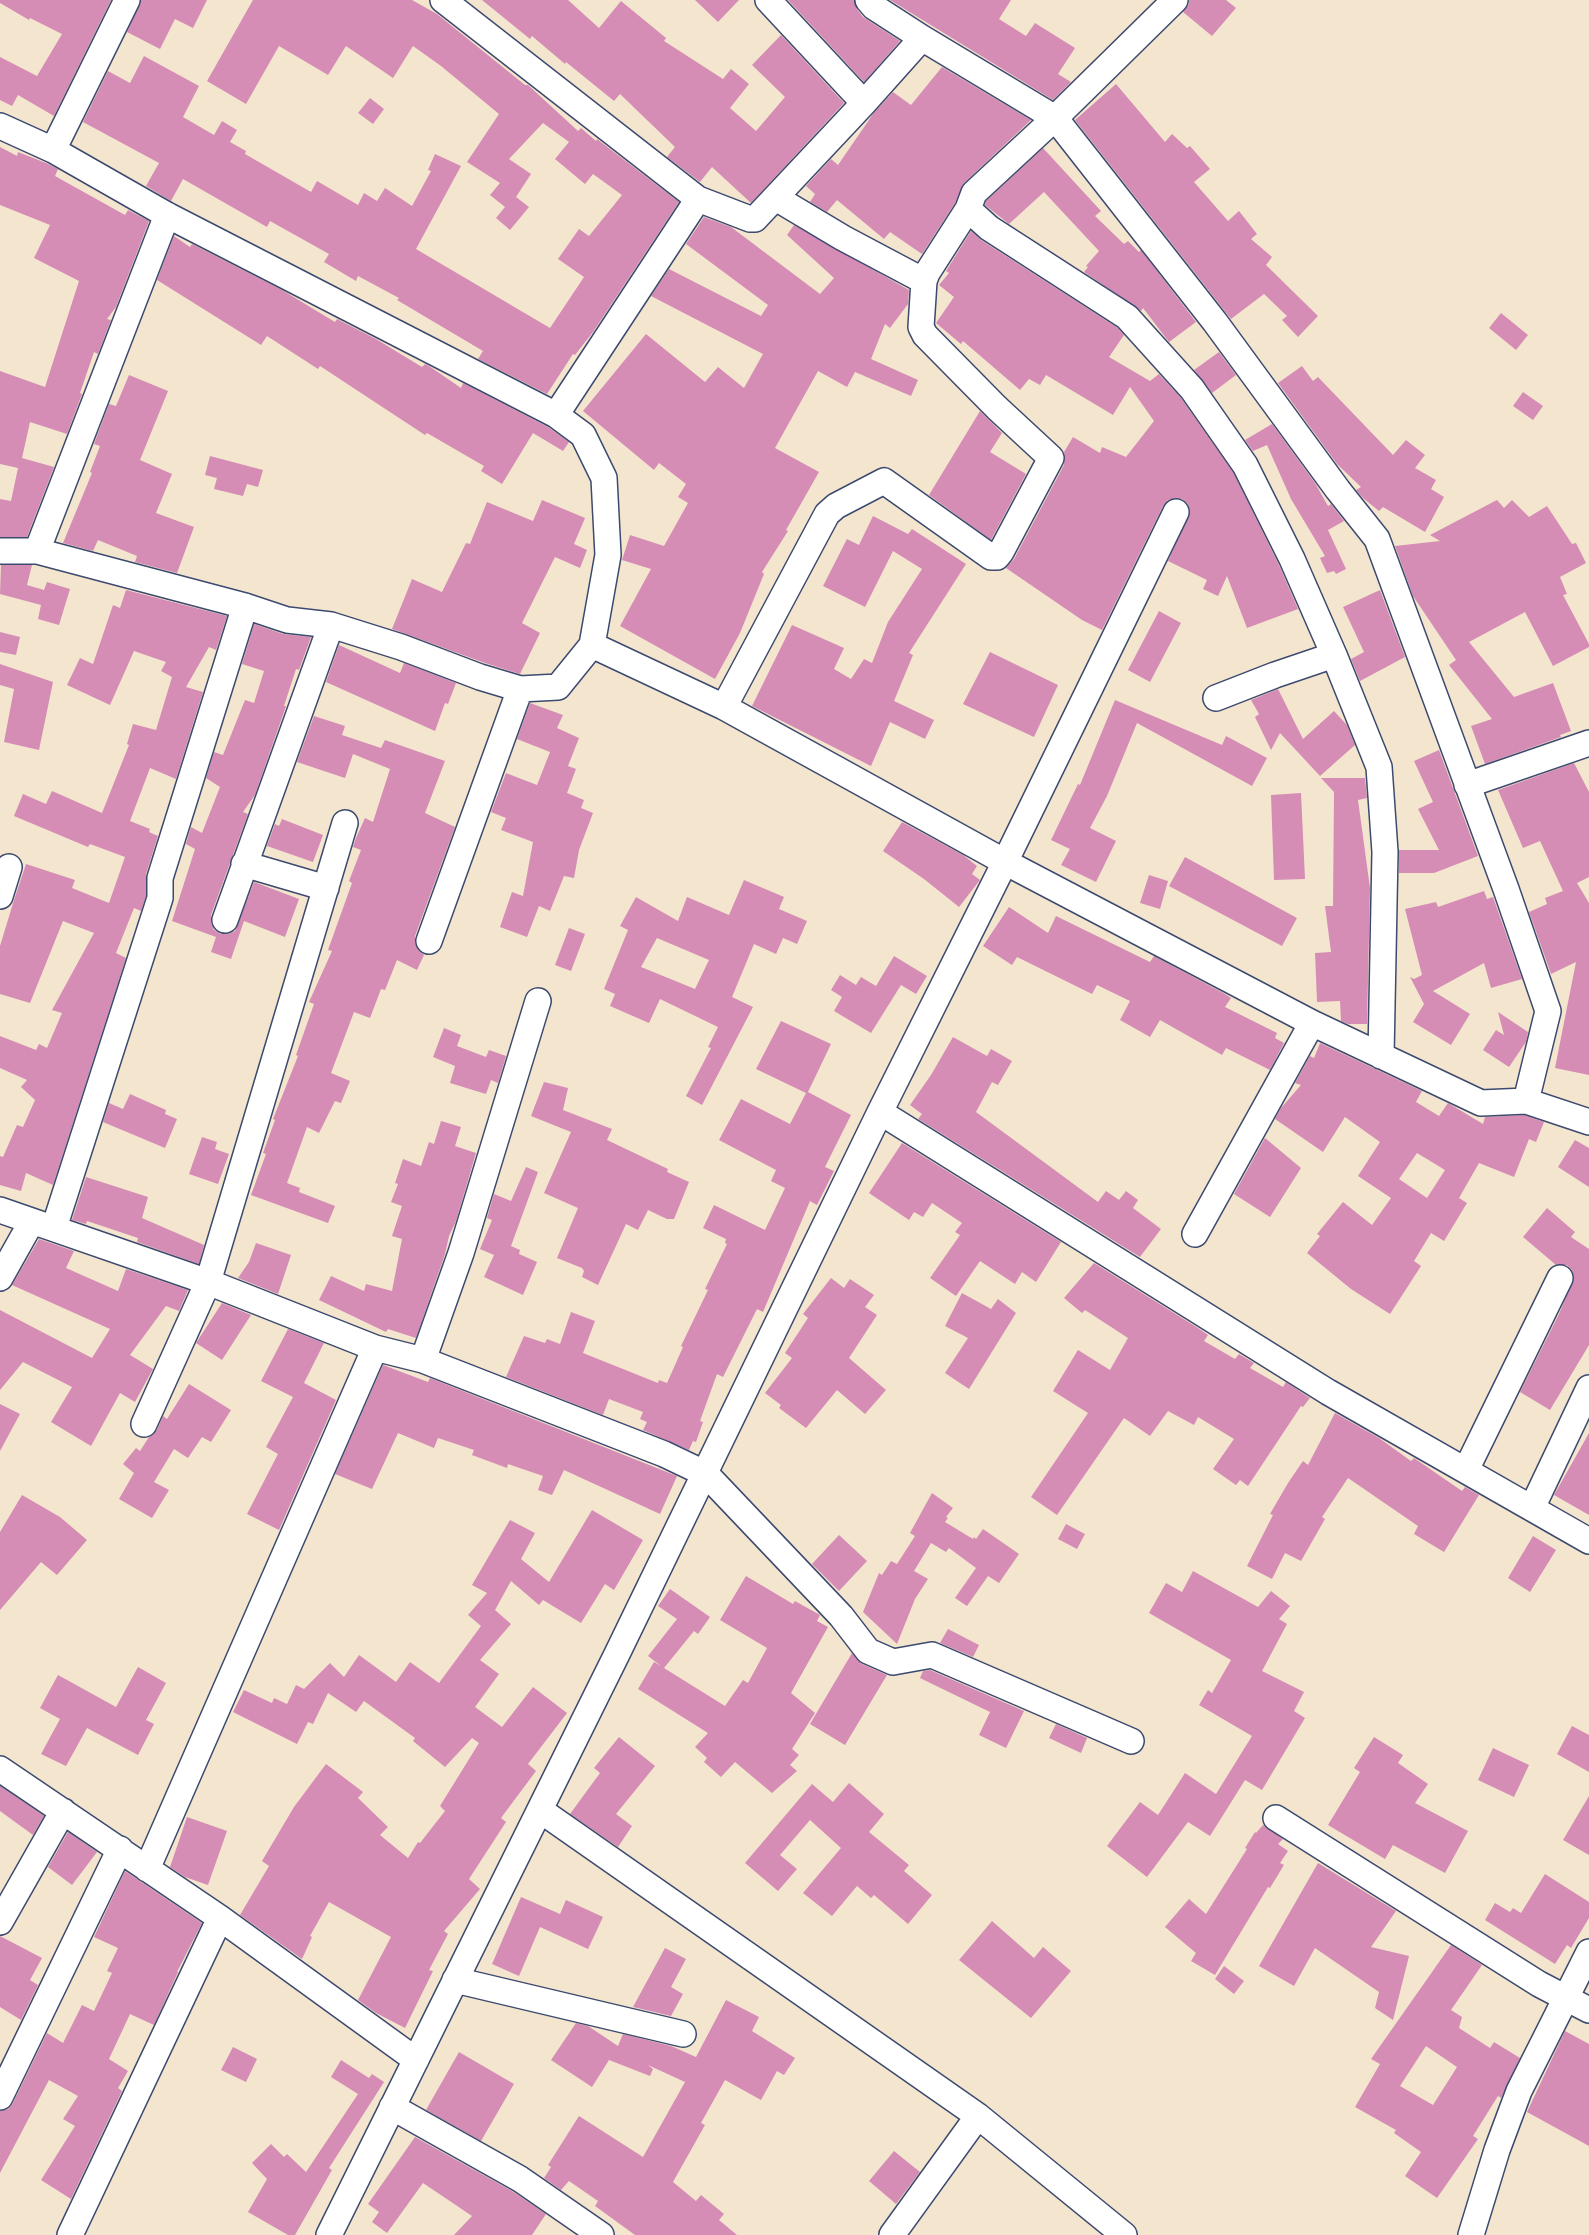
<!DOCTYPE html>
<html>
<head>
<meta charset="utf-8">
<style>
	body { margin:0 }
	canvas { display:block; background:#f4e5ce }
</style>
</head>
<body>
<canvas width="1589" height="2235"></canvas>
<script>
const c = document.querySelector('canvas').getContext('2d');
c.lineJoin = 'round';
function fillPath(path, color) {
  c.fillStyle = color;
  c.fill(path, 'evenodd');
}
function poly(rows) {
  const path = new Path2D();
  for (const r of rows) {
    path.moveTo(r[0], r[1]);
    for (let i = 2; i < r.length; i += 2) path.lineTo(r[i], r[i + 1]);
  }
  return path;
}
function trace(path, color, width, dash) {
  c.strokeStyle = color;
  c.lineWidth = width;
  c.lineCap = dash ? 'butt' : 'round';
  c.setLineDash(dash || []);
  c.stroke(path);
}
const building = poly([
	[0,0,111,0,54,116,18,95,12,106,0,100,0,57,37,76,62,34,30,18,29,20,0,3],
	[141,0,207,0,193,28,175,19,160,49,127,32],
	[253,0,412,0,437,14,525,85,528,85,578,131,581,128,596,141,597,139,679,202,593,332,575,355,573,354,547,394,478,359,483,351,397,300,399,298,358,276,356,281,324,262,329,254,270,221,267,227,183,179,171,201,146,186,159,163,83,122,108,71,130,83,144,56,199,86,183,117,214,135,222,121,237,130,230,142,246,151,245,154,311,192,317,181,358,205,364,193,377,201,385,188,412,206,431,171,428,170,435,154,461,166,416,249,550,328,584,277,558,259,579,229,589,236,622,195,593,174,585,184,555,159,569,142,543,123,509,159,531,174,516,197,529,207,510,230,496,218,505,207,490,195,500,183,467,162,499,114,441,66,413,46,393,78,346,46,328,75,279,46,246,104,207,81],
	[482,0,568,0,599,28,621,1,666,38,664,41,723,79,731,69,749,84,730,108,756,131,785,97,752,65,781,35,844,103,751,203,712,167,700,182,667,157,675,147,620,94,614,101,566,62,565,64,532,36,530,39],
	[695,0,739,0,718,22],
	[788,0,854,0,857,9,863,17,900,41,864,82],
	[890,0,1011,0,999,19,1026,36,1035,23,1075,48,1058,74,1071,82,1053,100],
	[1189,0,1226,0,1236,8,1212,36,1183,12,1189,4],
	[942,67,1031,120,964,183,955,203,922,254,890,232,884,239,837,200,827,212,810,202,815,194,806,186,831,159,838,165,873,114,893,92,911,105],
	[1116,84,1165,142,1172,134,1187,148,1190,146,1210,169,1194,182,1228,221,1239,211,1257,234,1251,239,1272,257,1266,265,1318,316,1298,337,1282,320,1287,316,1264,294,1231,319,1075,120],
	[370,98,384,109,373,124,358,113],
	[0,147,17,156,18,152,46,163,58,169,55,176,125,215,128,210,149,221,116,307,107,319,111,320,98,354,94,352,80,393,82,394,67,434,30,422,22,458,54,467,27,537,0,537,0,499,11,501,18,468,0,464,0,371,45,387,79,281,34,258,50,225,0,205],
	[1043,148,1101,211,1095,216,1124,244,1128,241,1139,252,1141,250,1196,322,1169,342,1143,308,1141,311,1084,272,1088,267,1086,266,1099,251,1044,192,1009,224,985,205,986,201],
	[704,217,731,227,820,294,834,278,787,235,794,225,909,290,908,304,890,328,885,324,871,359,918,380,911,396,855,372,847,387,818,371,775,448,819,472,786,530,788,531,762,572,764,574,740,633,715,679,620,626,651,569,622,560,630,535,664,546,688,503,678,497,686,484,659,463,654,470,583,411,646,334,705,382,718,367,744,388,763,354,651,296,669,269,761,316,768,305,686,244],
	[971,231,981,240,1118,328,1124,335,1109,357,1150,381,1159,374,1181,398,1233,472,1279,565,1298,609,1247,628,1227,576,1218,596,1203,589,1207,580,1168,561,1190,512,1188,504,1182,499,1176,498,1168,500,1163,506,1102,630,1082,620,1006,568,1014,559,1064,465,1064,452,1073,437,1100,453,1102,447,1126,457,1154,421,1130,387,1113,415,1046,375,1040,385,1029,379,1020,390,963,341,961,344,936,323,954,297,939,285,949,273,946,271],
	[174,236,190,247,192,244,282,290,335,322,337,319,376,339,422,367,425,364,429,366,461,388,463,383,548,427,569,442,563,451,533,433,502,484,481,471,484,466,427,433,425,435,320,366,318,369,267,336,261,345,157,280],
	[1501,313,1528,335,1516,350,1489,328],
	[1219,352,1236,375,1212,393,1194,370],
	[1302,366,1313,381,1318,377,1393,455,1406,440,1425,455,1415,468,1436,480,1431,489,1444,497,1425,532,1383,507,1379,511,1363,498,1356,490,1361,487,1337,464,1278,383],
	[129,375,168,391,140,460,172,474,156,513,194,527,177,573,135,562,137,556,98,540,93,551,63,543,92,473,90,472,100,446,94,444,109,404,116,406],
	[1523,392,1543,406,1533,420,1513,406],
	[980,411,1002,433,990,452,1026,474,991,540,929,495],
	[1272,424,1315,483,1328,506,1331,504,1344,521,1328,530,1346,569,1336,574,1334,571,1327,573,1320,558,1325,556,1291,499,1267,445,1253,451,1245,440],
	[210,456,263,470,258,487,247,484,243,496,214,489,217,478,205,475],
	[542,500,585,518,574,544,587,550,580,568,555,557,522,623,540,633,520,674,485,663,392,629,412,579,442,592,466,543,470,544,487,502,533,521],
	[1497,500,1504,508,1512,500,1529,517,1547,506,1572,544,1576,543,1586,563,1560,577,1567,594,1563,595,1589,644,1589,647,1553,666,1525,612,1469,642,1514,697,1553,683,1571,731,1560,735,1561,737,1485,764,1471,726,1492,719,1449,665,1456,660,1413,596,1395,546,1440,541,1430,535],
	[873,516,908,534,912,529,966,564,909,653,913,655,894,701,934,720,925,739,890,722,871,766,752,706,792,625,844,648,834,669,851,679,864,659,872,663,888,622,922,569,893,551,865,607,823,586,847,539,859,545],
	[1,565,32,565,27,585,44,590,47,582,70,589,59,625,38,619,41,605,0,594],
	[126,590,227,616,216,650,209,647,186,687,203,692,176,779,150,768,130,821,150,829,149,832,158,836,146,874,146,896,141,911,134,908,116,953,126,958,53,1185,26,1173,21,1191,0,1185,0,1156,3,1157,17,1125,23,1127,35,1100,21,1087,27,1080,0,1068,0,1036,36,1050,39,1044,47,1048,62,1013,52,1010,94,933,63,921,30,1003,0,994,0,946,14,900,26,864,75,880,72,888,109,903,125,857,90,844,88,847,14,816,23,794,46,804,52,791,102,813,129,745,127,744,133,724,156,730,172,677,161,671,166,662,134,651,110,705,67,685,80,658,93,664,113,605,120,608],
	[1380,590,1405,657,1360,681,1351,659,1364,652,1343,607],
	[1159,611,1181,623,1150,682,1128,670],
	[254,624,283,634,311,637,299,670,296,669,284,706,286,706,255,795,243,812,248,814,211,915,211,923,214,930,221,934,228,934,235,931,254,882,299,899,285,937,244,921,231,959,211,952,216,937,172,921,195,849,186,844,191,827,202,833,220,787,206,778,214,752,223,755,245,700,254,703,264,671,242,664],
	[0,632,20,637,16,655,0,652],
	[339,645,400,673,404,663,456,683,448,704,445,703,435,731,326,682],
	[990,652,1058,685,1034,737,963,704],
	[0,664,53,682,39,750,4,742,14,689,0,685],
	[1278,689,1303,739,1334,711,1347,725,1355,745,1320,776,1280,733,1271,750,1255,717,1259,714,1251,700],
	[1115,700,1222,745,1226,736,1267,758,1252,786,1137,723,1107,796,1090,828,1116,841,1096,882,1061,865,1070,849,1051,840,1078,784,1080,785],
	[530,703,563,715,557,728,579,738,568,766,576,769,567,793,584,800,581,808,593,813,579,850,574,878,564,876,550,911,539,906,527,937,500,927,512,892,523,896,533,842,501,830,506,818,491,812,506,773,537,785,550,752,517,739],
	[314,716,345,726,342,735,381,748,385,740,445,761,425,813,455,827,415,936,415,943,418,950,424,955,417,970,397,960,385,990,381,989,370,1018,354,1012,331,1073,350,1081,341,1103,335,1101,319,1133,307,1127,287,1183,300,1188,299,1192,335,1206,328,1223,251,1195,266,1154,263,1153,275,1120,273,1119,298,1056,296,1055,314,1004,309,1002,332,951,328,950,352,883,349,881,361,850,353,847,356,838,365,818,373,822,390,769,353,754,345,778,297,762],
	[1439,750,1478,856,1434,873,1399,873,1399,850,1439,850,1418,809,1433,802,1414,761],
	[1574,763,1589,792,1589,877,1577,883,1589,903,1589,1075,1555,1068,1576,962,1551,974,1529,912,1547,904,1545,898,1563,891,1540,841,1523,848,1498,790],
	[1321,778,1365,778,1367,798,1358,800,1370,888,1367,1024,1348,1024,1341,1021,1340,1001,1317,1002,1315,953,1331,952,1325,906,1333,906,1334,792],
	[1301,793,1305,879,1274,880,1271,795],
	[282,819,323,835,313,862,267,846,275,824,279,826],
	[902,822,963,855,977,866,972,874,980,880,959,907,924,879,883,851],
	[1185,857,1297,918,1282,946,1169,886],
	[1149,875,1168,881,1160,909,1140,903],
	[744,880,784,897,779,909,807,921,797,944,783,938,776,954,754,944,732,997,753,1007,702,1105,686,1096,711,1048,708,1047,718,1027,660,999,649,1023,610,1006,615,994,604,989,628,930,620,926,636,897,678,921,687,897,729,915],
	[657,938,709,960,695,989,641,967],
	[1484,891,1487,899,1493,897,1522,979,1491,988,1484,963,1433,991,1470,1014,1451,1045,1413,1022,1424,1004,1410,977,1414,979,1422,975,1405,909,1436,902,1438,907],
	[1009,907,1048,933,1056,916,1150,962,1154,956,1225,994,1231,998,1225,1007,1277,1033,1275,1038,1284,1043,1270,1070,1226,1048,1222,1055,1160,1020,1150,1037,1120,1020,1130,1001,1097,985,1092,994,1017,957,1012,965,983,946],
	[569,928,585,934,571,971,555,965],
	[894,956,927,976,916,994,901,985,871,1033,834,1011,842,997,831,990,840,975,856,985,861,977,876,986],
	[1498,1012,1528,1032,1526,1042,1509,1067,1483,1050,1496,1030,1504,1035],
	[781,1021,831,1044,808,1092,851,1115,825,1167,834,1171,817,1205,810,1201,763,1312,757,1309,723,1377,717,1374,700,1421,703,1422,696,1442,693,1441,689,1450,643,1430,647,1422,640,1419,643,1412,609,1399,603,1415,506,1377,524,1336,545,1343,547,1339,560,1344,571,1312,595,1321,583,1353,658,1383,659,1380,667,1383,683,1347,681,1346,708,1290,705,1289,727,1244,725,1243,726,1239,703,1228,714,1205,765,1230,785,1188,771,1181,776,1170,719,1140,741,1099,790,1124,806,1093,756,1069],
	[444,1028,461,1035,457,1046,486,1057,489,1050,506,1056,498,1083,491,1080,486,1094,450,1083,455,1066,433,1057],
	[953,1037,987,1056,991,1049,1012,1061,998,1085,992,1082,976,1112,1098,1202,1106,1191,1119,1200,1126,1191,1138,1200,1133,1208,1161,1229,1140,1257,918,1119,922,1114,910,1105,931,1075],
	[1320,1043,1422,1091,1416,1102,1439,1116,1448,1103,1483,1124,1485,1117,1524,1115,1544,1122,1536,1142,1529,1139,1514,1177,1479,1163,1459,1198,1467,1203,1444,1241,1431,1233,1414,1261,1421,1266,1390,1314,1351,1289,1307,1253,1320,1236,1317,1234,1343,1202,1372,1225,1391,1198,1358,1176,1380,1142,1345,1117,1323,1152,1275,1119,1281,1108,1301,1085,1295,1083,1310,1056,1314,1058],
	[1417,1153,1445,1170,1427,1198,1399,1179],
	[544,1082,568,1088,563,1110,612,1129,607,1140,668,1169,667,1172,689,1182,674,1219,667,1219,648,1210,638,1230,626,1224,598,1285,582,1277,584,1271,582,1268,557,1258,578,1208,544,1193,571,1132,531,1116],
	[130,1094,166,1110,165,1114,177,1119,165,1148,103,1122,109,1103,123,1109],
	[441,1121,461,1127,455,1146,476,1153,456,1221,449,1236,445,1254,416,1338,388,1329,386,1332,319,1300,331,1276,364,1291,366,1284,392,1291,402,1239,392,1236,402,1206,391,1202,398,1184,395,1183,403,1159,421,1166,429,1142,434,1144],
	[202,1137,217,1142,215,1149,229,1154,218,1184,189,1174],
	[1265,1138,1301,1168,1270,1217,1234,1194],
	[1575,1140,1589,1148,1589,1187,1558,1167],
	[902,1143,1061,1242,1036,1282,1022,1272,1015,1284,980,1261,956,1296,930,1278,960,1235,955,1232,962,1223,932,1203,923,1217,914,1212,909,1220,869,1193],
	[526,1167,538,1172,511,1246,520,1250,519,1254,537,1262,523,1295,484,1277,494,1255,480,1249,492,1220,487,1218,494,1194,511,1201],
	[86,1177,148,1197,142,1218,204,1245,199,1264,137,1242,138,1238,87,1221,86,1224,72,1220],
	[1547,1208,1575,1232,1571,1237,1589,1249,1589,1345,1550,1410,1520,1392,1559,1314,1574,1278,1572,1270,1567,1265,1556,1265,1523,1237],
	[39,1239,74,1251,66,1268,118,1291,126,1269,188,1290,179,1311,166,1306,130,1355,153,1369,135,1402,120,1393,91,1446,51,1422,72,1387,23,1362,0,1390,0,1310,92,1358,110,1329,12,1285],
	[256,1243,291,1255,278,1294,238,1278,249,1262],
	[1094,1263,1198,1328,1208,1335,1204,1341,1235,1359,1239,1354,1254,1363,1250,1368,1283,1387,1286,1382,1310,1398,1303,1407,1301,1406,1248,1486,1240,1480,1236,1485,1213,1469,1234,1439,1198,1417,1194,1425,1168,1411,1150,1436,1124,1418,1057,1515,1031,1497,1088,1413,1053,1391,1078,1350,1110,1370,1128,1338,1085,1310,1082,1313,1064,1298],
	[831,1278,844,1288,850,1279,874,1295,865,1307,877,1315,849,1358,886,1390,865,1414,837,1390,806,1428,779,1408,781,1405,765,1393,792,1358,785,1353,808,1318,803,1314],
	[962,1293,991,1309,998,1299,1016,1313,969,1389,945,1373,968,1338,945,1326],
	[222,1303,251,1315,222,1360,196,1343],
	[288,1329,324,1343,304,1383,336,1400,279,1530,247,1514,278,1454,266,1447,293,1397,261,1381],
	[383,1365,428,1382,430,1378,677,1476,660,1514,564,1470,552,1495,538,1490,543,1476,508,1464,507,1468,472,1455,474,1450,438,1438,434,1448,398,1433,372,1489,335,1474],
	[189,1384,231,1410,211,1442,202,1437,188,1458,174,1449,154,1482,169,1490,152,1518,119,1499,134,1473,123,1464,136,1448,140,1451,149,1437,157,1430,163,1416,167,1419],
	[0,1404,20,1414,0,1451],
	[1335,1413,1379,1438,1411,1461,1414,1458,1462,1491,1465,1487,1479,1495,1444,1552,1414,1534,1418,1526,1348,1478,1322,1517,1325,1519,1301,1561,1285,1553,1272,1579,1247,1566,1273,1515,1270,1514,1288,1483,1303,1461,1308,1465],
	[1589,1433,1589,1515,1554,1495],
	[932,1493,953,1508,946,1517,948,1518,945,1522,973,1539,974,1537,976,1539,983,1529,1019,1554,999,1583,988,1576,967,1606,955,1598,976,1568,949,1548,946,1552,931,1543,914,1571,928,1579,915,1599,897,1644,863,1612,879,1573,882,1575,891,1561,897,1564,915,1536,910,1533],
	[22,1495,60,1517,87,1540,57,1575,41,1562,0,1610,0,1532],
	[592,1510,643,1540,614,1590,605,1584,581,1623,543,1600,539,1605,511,1581,495,1610,511,1624,480,1660,499,1674,475,1707,502,1727,533,1687,567,1713,528,1764,536,1771,501,1818,506,1822,469,1879,480,1889,444,1931,448,1934,429,1970,433,1971,405,2028,376,2013,358,2000,391,1937,329,1902,310,1936,312,1937,302,1959,240,1915,269,1866,262,1861,294,1807,326,1764,363,1792,358,1798,388,1827,380,1835,408,1858,418,1842,420,1843,445,1811,440,1806,479,1743,472,1738,445,1767,413,1741,415,1738,364,1701,356,1712,328,1693,313,1724,308,1722,297,1744,233,1712,244,1690,272,1703,274,1698,287,1704,296,1685,304,1689,330,1663,344,1677,359,1655,396,1682,410,1662,439,1683,481,1626,468,1615,487,1593,472,1585,510,1520,535,1533,521,1559,549,1582],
	[1066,1524,1085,1534,1077,1549,1058,1539],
	[839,1535,867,1561,839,1591,812,1564],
	[1533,1536,1556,1550,1530,1592,1508,1578],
	[1193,1571,1258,1607,1271,1591,1290,1606,1279,1619,1287,1624,1262,1671,1304,1692,1294,1711,1305,1718,1262,1790,1245,1780,1210,1836,1188,1822,1147,1877,1107,1846,1140,1802,1158,1815,1185,1773,1216,1794,1252,1736,1199,1705,1208,1690,1212,1693,1231,1660,1149,1613,1166,1583,1182,1592],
	[746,1576,793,1604,795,1601,820,1615,817,1621,828,1627,791,1693,815,1713,792,1749,799,1755,790,1765,797,1771,772,1793,735,1762,721,1777,704,1762,707,1758,695,1747,708,1733,638,1689,654,1662,661,1666,648,1656,677,1619,658,1606,670,1589,710,1617,698,1634,694,1631,664,1668,725,1706,743,1680,748,1683,767,1648,720,1620],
	[948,1629,979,1645,973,1657,940,1643],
	[852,1653,862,1664,887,1675,845,1745,810,1724],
	[138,1667,166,1683,146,1720,154,1724,138,1755,87,1728,66,1766,41,1754,60,1719,40,1708,58,1675,116,1707],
	[930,1670,1024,1711,1006,1748,979,1735,990,1712,920,1678,923,1671],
	[1056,1724,1087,1738,1081,1753,1049,1738],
	[1572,1726,1589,1735,1589,1772,1557,1754],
	[619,1737,655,1766,616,1814,632,1826,618,1847,570,1814,600,1773,594,1768],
	[1374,1737,1403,1755,1398,1763,1428,1784,1415,1803,1468,1831,1445,1873,1393,1845,1385,1859,1328,1825,1360,1772,1354,1768],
	[1493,1748,1529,1765,1514,1797,1478,1780],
	[849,1783,884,1814,869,1832,909,1865,904,1871,932,1895,908,1924,874,1895,871,1898,857,1886,832,1916,803,1893,841,1848,810,1820,780,1855,797,1869,778,1891,745,1863,812,1784,833,1802],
	[0,1786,44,1816,33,1835,0,1811],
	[1589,1796,1589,1855,1563,1840],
	[187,1817,227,1831,208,1885,185,1877,170,1867],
	[1263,1825,1283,1839,1278,1844,1288,1851,1280,1863,1284,1865,1270,1888,1268,1887,1215,1975,1191,1961,1196,1953,1165,1927,1189,1899,1206,1914,1247,1849,1245,1848,1255,1832,1256,1833],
	[68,1832,97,1852,72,1885,48,1867],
	[1318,1863,1396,1911,1371,1947,1409,1956,1393,2020,1375,2008,1379,1992,1315,1948,1294,1986,1259,1966],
	[125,1871,202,1923,177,1972,178,1972,154,2025,130,2014,109,2059,128,2071,118,2088,122,2091,71,2199,41,2180,75,2126,63,2119,78,2096,49,2080,0,2173,0,2111,8,2109,13,2103,47,2033,63,2043,82,2005,94,2011,112,1973,107,1971,118,1948,94,1937],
	[1545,1874,1589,1902,1589,1918,1571,1948,1567,1945,1555,1964,1485,1920,1495,1903,1510,1912,1513,1908,1521,1913],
	[521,1897,560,1914,566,1900,603,1917,588,1949,540,1927,519,1976,492,1964],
	[992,1921,1034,1958,1043,1947,1071,1971,1031,2018,959,1960],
	[0,1936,42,1958,30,1980,38,1985,21,2020,0,2007],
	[1451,1945,1482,1965,1451,2010,1462,2017,1459,2028,1490,2048,1494,2042,1520,2058,1501,2098,1498,2096,1473,2136,1478,2139,1437,2198,1405,2176,1421,2152,1394,2133,1396,2130,1355,2107,1380,2064,1371,2059],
	[1426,2046,1457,2067,1433,2105,1400,2086],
	[665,1948,686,1959,671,1987,683,1994,671,2016,633,2007],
	[1224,1966,1244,1981,1234,1994,1215,1979],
	[726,2000,759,2017,752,2031,795,2058,784,2075,777,2071,761,2100,725,2080,701,2123,705,2125,673,2182,696,2201,701,2195,724,2214,719,2220,737,2235,635,2235,595,2206,598,2201,569,2181,561,2190,544,2178,551,2167,548,2165,579,2116,643,2157,685,2082,648,2065,653,2069,650,2076,609,2060,592,2087,551,2060,576,2023,588,2026,618,2046,623,2034,671,2046,696,2057],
	[1565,2031,1589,2044,1589,2146,1527,2112],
	[233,2047,257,2059,246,2082,221,2070],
	[459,2052,514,2084,481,2141,426,2110],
	[341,2060,369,2078,372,2074,384,2082,329,2168,332,2170,295,2235,288,2235,248,2212,267,2179,252,2163,271,2144,284,2157,287,2154,306,2172,358,2094,331,2077],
	[415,2137,512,2191,546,2214,532,2235,454,2235,472,2216,423,2183,387,2233,372,2222,379,2212,368,2204],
	[894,2151,920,2172,896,2204,869,2181]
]);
const minor = poly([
	[443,0,698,199],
	[768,0,864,103,922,38],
	[868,0,874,7,922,38,1055,118,1175,0],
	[0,126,53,150,167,215,556,415,583,435,604,478,608,555,592,645,558,687,520,689,480,677,401,647,331,625,287,620,245,606,37,551,0,551],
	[53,150,127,0],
	[776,198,843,238,924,281],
	[968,209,989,228,1127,317,1192,389,1245,465,1292,559,1334,655,1275,675,1216,698],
	[556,415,698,199,750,219,755,219,864,103],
	[1176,512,1005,862,1312,1023,1481,1103,1526,1101,1589,1122],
	[37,551,167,215],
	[1334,655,1379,767,1385,852,1381,1056],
	[724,707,827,514,836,506,884,481,991,557,997,557,1001,552,1051,458,997,408,925,335,921,327,924,281,927,273,968,209,974,193,1055,118,1215,322,1338,490,1377,539,1506,889,1548,1011,1526,1101],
	[1467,785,1589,743],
	[244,864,326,888],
	[0,896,9,867],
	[225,920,331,625],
	[429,941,520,689],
	[880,1112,1328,1392,1589,1541],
	[0,1210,208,1282,375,1348,423,1360,664,1454,706,1474,841,1616,868,1651,893,1662,932,1655,1131,1741],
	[54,1228,160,898,160,878,245,606],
	[1195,1234,1312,1023],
	[0,1278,32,1221],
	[423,1360,461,1253,538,1001],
	[144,1424,208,1282,345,823],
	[1466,1470,1560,1278],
	[1532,1508,1589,1388],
	[0,1769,220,1918,416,2060],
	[540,1810,978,2116,1124,2235],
	[1276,1818,1539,1984,1589,2010],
	[147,1869,375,1348],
	[0,1922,63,1811],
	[455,1980,683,2034],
	[0,2097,120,1849],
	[392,2107,520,2179,601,2235],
	[70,2235,220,1918],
	[329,2235,617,1654,880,1112,1005,862,724,707,592,645],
	[892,2235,978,2116],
	[1471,2235,1497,2150,1519,2091,1589,1952]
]);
fillPath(building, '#d58db5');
trace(minor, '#3c4a6f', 28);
trace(minor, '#fff', 25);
</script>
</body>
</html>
